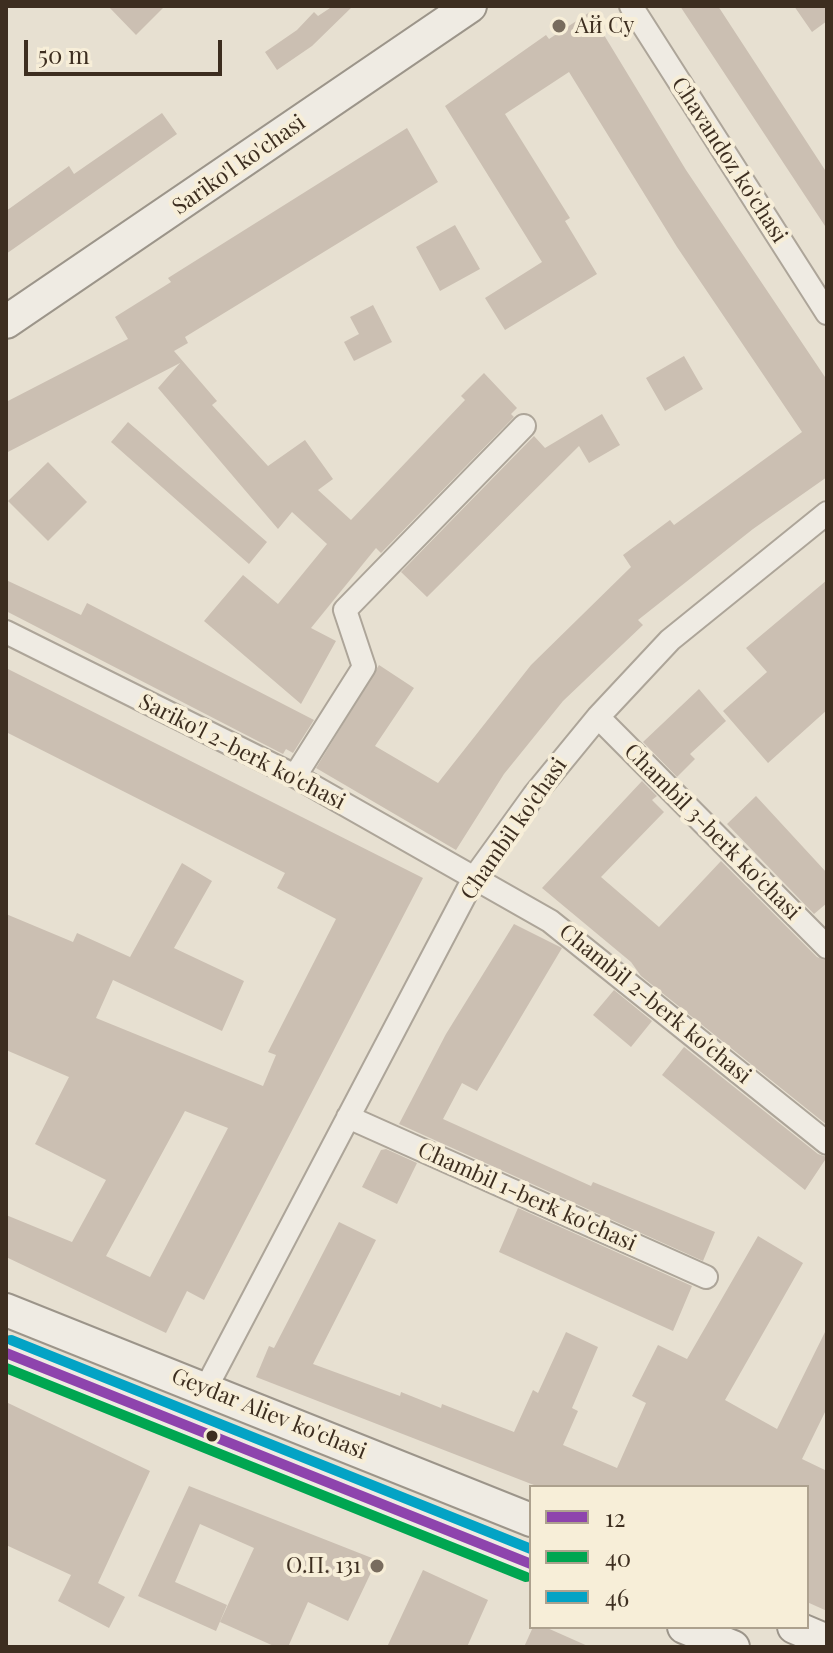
<!DOCTYPE html>
<html>
<head>
<meta charset="utf-8">
<style>
	body { margin:0 }
	#map { position:relative; width:833px; height:1653px; overflow:hidden; background:#e7e0d1; font-family:"Playfair Display",serif }
	canvas { display:block }
	.frame { position:absolute; inset:0; border:8px solid #3d2e20; pointer-events:none }
	.legend { position:absolute; left:529px; top:1485px; width:280px; height:144px; box-sizing:border-box; background:#f7eed8; border:2px solid #ada18e; margin:0; padding:10px 14px; list-style:none; font-size:24px; color:#3d2e20 }
	.legend li { display:flex; align-items:center; gap:16px; height:40px }
	.legend b { width:40px; border:2px solid #ada18e }
	.scale { position:absolute; left:24px; top:40px; width:198px; height:36px; box-sizing:border-box; border:4px solid #3d2e20; border-top:0; padding-left:10px; font-size:24px; line-height:28px; white-space:nowrap; color:#3d2e20; -webkit-text-stroke:6px #f7eed8; paint-order:stroke }
</style>
</head>
<body>
<div id="map">
<canvas width="833" height="1653"></canvas>
<div class="frame"></div>
<ul class="legend">
<li><b style="height:10px;background:#8e44ad"></b>12</li>
<li><b style="height:10px;background:#00a651"></b>40</li>
<li><b style="height:10px;background:#03a3c5"></b>46</li>
</ul>
<div class="scale">50 m</div>
</div>
<script>
const c = document.querySelector('canvas').getContext('2d');
c.lineJoin = 'round';
function fillPath(path, color) {
  c.fillStyle = color;
  c.fill(path, 'evenodd');
}
function poly(rows) {
  const path = new Path2D();
  for (const r of rows) {
    path.moveTo(r[0], r[1]);
    for (let i = 2; i < r.length; i += 2) path.lineTo(r[i], r[i + 1]);
  }
  return path;
}
function trace(path, color, width, dash) {
  c.strokeStyle = color;
  c.lineWidth = width;
  c.lineCap = dash ? 'butt' : 'round';
  c.setLineDash(dash || []);
  c.stroke(path);
}
function drawText(font, color, halo, rows, align = 'center') {
  c.font = font + ' "Playfair Display",serif';
  c.lineWidth = 8;
  c.setLineDash([]);
  c.textBaseline = 'middle';
  c.strokeStyle = halo;
  c.fillStyle = color;
  for (const [text, x, y, turn = 0] of rows) {
    c.save();
    c.translate(x, y);
    c.rotate((+turn || 0) * Math.PI / 180);
    c.textAlign = isNaN(turn) ? turn : align;
    if (halo) c.strokeText(text, 0, 0);
    c.fillText(text, 0, 0);
    c.restore();
  }
}
const building = poly([
	[108,6,165,6,136,35],
	[333,6,353,6,312,46,277,70,265,52,297,30,314,12,318,16],
	[680,6,718,6,827,173,827,229],
	[794,6,827,6,827,21,812,32],
	[590,12,686,170,827,380,827,477,753,529,638,620,643,625,563,701,504,774,456,850,316,768,379,665,414,688,375,746,438,783,531,665,631,567,623,555,670,520,674,525,802,432,677,247,569,72,505,114,570,218,565,221,597,274,505,330,485,298,542,262,445,106,546,35,549,39],
	[162,113,177,134,6,254,6,211,69,166,74,174],
	[407,128,438,182,185,337,188,343,174,351,217,401,212,405,268,466,305,440,333,479,318,490,351,520,465,400,461,396,484,373,517,408,511,414,514,417,381,553,376,548,311,628,336,641,301,704,204,621,243,575,278,604,327,544,292,512,278,529,158,388,180,363,6,453,6,402,128,339,115,317,171,282,168,278],
	[455,225,480,269,440,291,416,247],
	[373,305,392,342,354,361,344,342,359,334,350,317],
	[684,356,703,389,665,411,646,378],
	[602,414,620,445,589,463,579,446,427,597,401,572,534,436,545,448],
	[128,422,267,542,249,564,111,442],
	[48,462,87,502,48,541,8,501],
	[6,580,81,615,87,603,314,720,293,753,286,749,283,754,6,611],
	[827,580,827,710,768,763,723,711,767,672,746,648],
	[6,668,423,878,204,1300,187,1291,166,1333,6,1257,6,1215,72,1242,106,1180,35,1144,69,1077,6,1050,6,914,73,942,77,933,130,957,182,863,212,881,174,948,244,981,222,1031,113,980,96,1018,263,1086,276,1055,268,1052,336,919,277,888,285,873,6,732],
	[185,1111,228,1128,150,1277,106,1256],
	[699,689,726,721,690,754,695,759,677,777,643,742],
	[642,781,657,796,652,800,664,812,601,877,659,927,721,861,817,957,827,961,827,1125,641,976,631,962,542,888],
	[756,796,827,873,827,903,814,914,727,824],
	[514,924,562,948,477,1091,462,1083,443,1119,591,1186,593,1182,715,1232,703,1261,399,1124,446,1034],
	[614,990,652,1021,631,1047,593,1015],
	[684,1047,818,1154,827,1157,805,1190,662,1075],
	[386,1149,417,1163,397,1204,362,1187,381,1150],
	[518,1208,692,1286,673,1331,499,1252],
	[339,1222,376,1240,313,1364,400,1396,401,1392,441,1408,442,1404,514,1432,533,1390,538,1393,566,1332,598,1347,572,1408,578,1411,563,1445,617,1468,646,1403,632,1396,658,1345,687,1359,758,1236,803,1263,725,1400,777,1429,827,1328,827,1408,802,1459,827,1471,827,1611,807,1602,807,1487,539,1487,256,1377,269,1346,274,1348],
	[6,1402,150,1471,98,1583,125,1597,109,1628,58,1601,71,1575,6,1545],
	[189,1486,377,1560,348,1621,308,1602,288,1647,276,1647,220,1622,254,1548,200,1524,175,1582,227,1605,216,1631,138,1596],
	[423,1570,488,1600,467,1647,387,1647],
	[533,1627,545,1627,590,1647,524,1647]
]);
const minor = poly([
	[631,6,827,313],
	[6,632,295,776,550,921,827,1143],
	[598,717,827,947],
	[295,776,364,667,345,610,524,426],
	[348,1117,706,1277],
	[206,1388,474,878,534,795,598,717,670,640,827,513]
]);
const secondary = poly([
	[6,322,470,6],
	[6,1310,531,1520],
	[6,1353,531,1564],
	[684,1627,733,1647],
	[794,1627,827,1641]
]);
const bus1 = poly([
	[6,1353,531,1564]
]);
const bus2 = poly([
	[6,1368,526,1577]
]);
const bus3 = poly([
	[11,1340,531,1549]
]);
const markers = [
	[559,26,8,"#786c5e"],
	[212,1436,7,"#3d2e20"],
	[377,1566,8,"#786c5e"]
];
const poiNames = [
	["Ай Су",575,26],
	["О.П. 131",361,1566,"right"]
];
const streetNames = [
	["Chavandoz ko'chasi",729,160,57],
	["Sariko'l ko'chasi",239,165,-35],
	["Sariko'l 2-berk ko'chasi",242,752,27],
	["Chambil ko'chasi",514,829,-55],
	["Chambil 3-berk ko'chasi",712,832,45],
	["Chambil 2-berk ko'chasi",655,1004,39],
	["Chambil 1-berk ko'chasi",527,1197,24],
	["Geydar Aliev ko'chasi",269,1414,22]
];
fillPath(building, '#cbbfb2');
trace(minor, '#ada599', 26);
trace(secondary, '#9c958a', 36);
trace(minor, '#efebe3', 22);
trace(secondary, '#efebe3', 32);
trace(bus1, '#8e44ad', 10);
trace(bus2, '#00a651', 10);
trace(bus3, '#03a3c5', 10);
for (const [x, y, r, color] of markers) {
  const dot = new Path2D();
  dot.arc(x, y, r, 0, 2 * Math.PI);
  c.fillStyle = color;
  c.fill(dot);
  trace(dot, '#f7eed8', 3);
}
drawText('22px', '#3d2e20', '#f7eed8', poiNames, 'left');
drawText('22px', '#3d2e20', '#f7eed8', streetNames);
</script>
</body>
</html>
